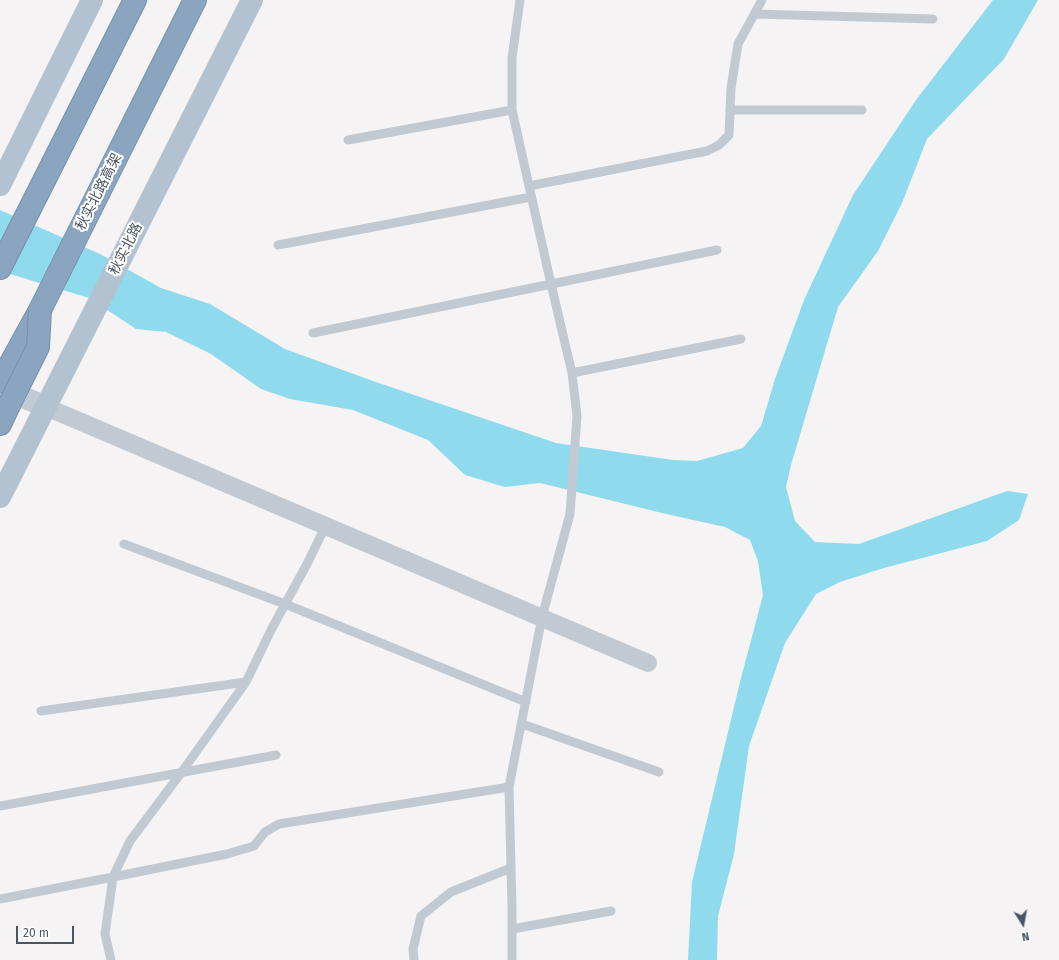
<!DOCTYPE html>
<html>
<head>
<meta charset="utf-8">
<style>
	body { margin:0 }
	#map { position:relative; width:1059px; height:960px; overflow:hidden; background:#f5f3f3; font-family:"Fira Sans",sans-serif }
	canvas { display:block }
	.north { position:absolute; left:1003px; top:904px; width:40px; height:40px; -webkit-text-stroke:3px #fff; paint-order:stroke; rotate:169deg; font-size:11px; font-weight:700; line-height:16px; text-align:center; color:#4a5661 }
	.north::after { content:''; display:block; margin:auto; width:14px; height:18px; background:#4a5661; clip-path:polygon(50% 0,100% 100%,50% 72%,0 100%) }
	.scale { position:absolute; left:16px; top:926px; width:58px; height:18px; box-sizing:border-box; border:2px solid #4a5661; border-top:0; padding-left:5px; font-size:12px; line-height:14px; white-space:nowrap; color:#4a5661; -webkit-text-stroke:3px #fff; paint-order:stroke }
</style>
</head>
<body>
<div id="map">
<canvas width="1059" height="960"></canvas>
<div class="north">N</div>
<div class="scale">20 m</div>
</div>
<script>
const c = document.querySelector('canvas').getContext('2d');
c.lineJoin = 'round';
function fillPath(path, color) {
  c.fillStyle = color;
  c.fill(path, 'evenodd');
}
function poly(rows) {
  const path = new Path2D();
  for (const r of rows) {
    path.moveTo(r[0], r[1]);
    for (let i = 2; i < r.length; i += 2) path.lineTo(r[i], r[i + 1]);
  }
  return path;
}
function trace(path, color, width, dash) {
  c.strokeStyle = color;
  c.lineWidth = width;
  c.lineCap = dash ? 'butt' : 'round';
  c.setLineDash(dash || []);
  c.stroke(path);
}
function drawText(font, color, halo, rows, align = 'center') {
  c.font = font + ' "Fira Sans","Noto Sans SC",sans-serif';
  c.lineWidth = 4;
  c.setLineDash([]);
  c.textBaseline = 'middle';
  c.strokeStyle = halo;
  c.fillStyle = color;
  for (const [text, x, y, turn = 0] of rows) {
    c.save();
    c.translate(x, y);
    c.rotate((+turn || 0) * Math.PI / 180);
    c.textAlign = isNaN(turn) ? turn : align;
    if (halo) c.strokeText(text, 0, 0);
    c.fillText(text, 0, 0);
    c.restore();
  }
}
const water = poly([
	[993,0,1038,0,1004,59,970,94,927,139,902,203,878,251,838,307,791,465,786,487,795,521,815,542,859,544,1007,491,1028,494,1019,520,987,541,884,568,840,582,816,594,785,643,749,746,734,854,718,916,717,960,688,960,692,882,740,682,763,595,758,561,750,540,725,527,662,513,540,483,505,487,465,475,428,440,353,410,290,399,261,389,211,354,166,332,136,329,89,298,0,271,0,210,100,254,161,288,210,304,285,349,373,381,556,443,673,460,697,461,743,448,761,426,775,379,804,300,853,195,916,100]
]);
const lane = poly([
	[755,14,933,19],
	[730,110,862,110],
	[348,140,512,110],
	[529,186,707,151,719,145,729,135,731,88,738,44,762,0],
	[278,245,531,197],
	[313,333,717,250],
	[572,373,741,339],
	[124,544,285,604,526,702],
	[41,711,246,682],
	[522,724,659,772],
	[0,806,276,755],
	[0,899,113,877,227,854,254,846,265,832,279,824,509,787],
	[512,929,611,911],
	[111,960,105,934,113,877,130,841,181,773,246,682,271,630,307,564,326,525],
	[414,960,413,949,421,916,451,892,511,868],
	[512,960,512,908,509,787,542,617,570,514,577,416,572,373,551,284,512,110,512,58,520,0]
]);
const street = poly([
	[46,407,648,663]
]);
const secondary = poly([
	[0,387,46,407]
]);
const primary = poly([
	[0,185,92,0],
	[0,497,252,0]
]);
const highway = poly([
	[0,268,135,0],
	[0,383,40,310,195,0],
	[0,424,9,405]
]);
const highwayBridge = poly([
	[9,405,38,347,40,310]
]);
const streetNames = [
	["秋实北路高架",99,192,-63],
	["秋实北路",126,249,-63]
];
fillPath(water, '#90daee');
trace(highway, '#7690ad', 24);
trace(lane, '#c1cad2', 9);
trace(street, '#c1cad2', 18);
trace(secondary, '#c1cbd6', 22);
trace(primary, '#b3c2d1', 22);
trace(highway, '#8ba5c1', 22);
trace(highwayBridge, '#7690ad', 24, []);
trace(highwayBridge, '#8ba5c1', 22);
drawText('14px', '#4a5661', '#fff', streetNames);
</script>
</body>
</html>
